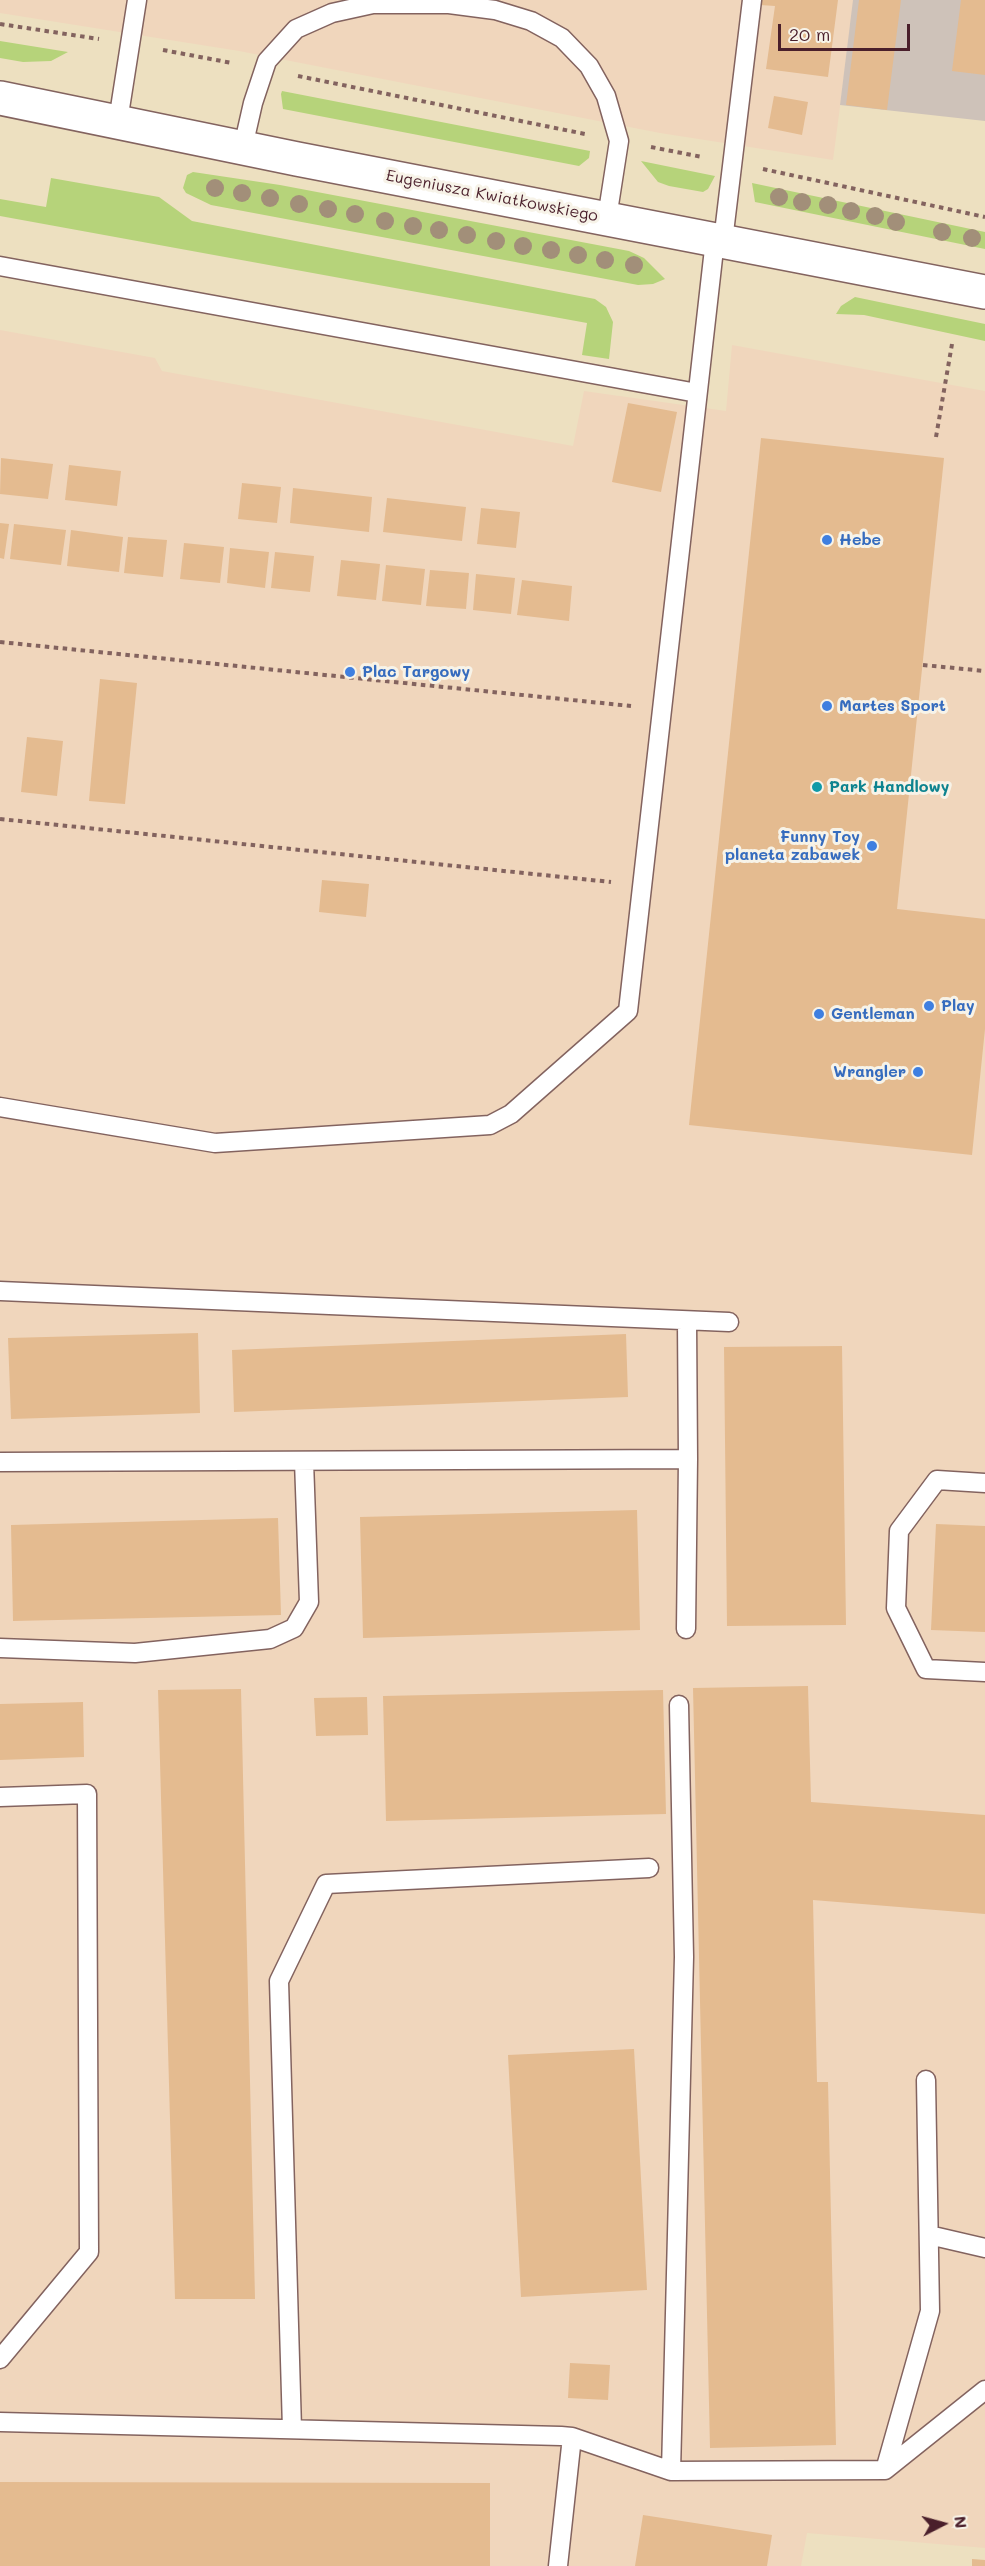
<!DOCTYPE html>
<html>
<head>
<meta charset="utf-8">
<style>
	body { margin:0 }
	#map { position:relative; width:985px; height:2566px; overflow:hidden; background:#ede0c0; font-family:Mali,sans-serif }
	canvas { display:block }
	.north { position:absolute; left:913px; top:2494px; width:60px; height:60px; -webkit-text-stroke:4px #f7f3e8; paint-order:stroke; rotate:84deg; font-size:16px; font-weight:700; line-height:24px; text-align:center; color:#4a1f2b }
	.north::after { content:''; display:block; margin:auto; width:21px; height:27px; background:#4a1f2b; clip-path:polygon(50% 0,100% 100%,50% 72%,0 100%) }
	.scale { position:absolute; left:778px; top:24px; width:132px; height:27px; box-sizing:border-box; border:3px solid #4a1f2b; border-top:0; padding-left:8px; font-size:18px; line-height:21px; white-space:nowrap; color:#4a1f2b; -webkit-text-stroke:4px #f7f3e8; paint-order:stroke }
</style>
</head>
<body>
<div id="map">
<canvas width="985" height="2566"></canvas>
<div class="north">N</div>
<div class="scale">20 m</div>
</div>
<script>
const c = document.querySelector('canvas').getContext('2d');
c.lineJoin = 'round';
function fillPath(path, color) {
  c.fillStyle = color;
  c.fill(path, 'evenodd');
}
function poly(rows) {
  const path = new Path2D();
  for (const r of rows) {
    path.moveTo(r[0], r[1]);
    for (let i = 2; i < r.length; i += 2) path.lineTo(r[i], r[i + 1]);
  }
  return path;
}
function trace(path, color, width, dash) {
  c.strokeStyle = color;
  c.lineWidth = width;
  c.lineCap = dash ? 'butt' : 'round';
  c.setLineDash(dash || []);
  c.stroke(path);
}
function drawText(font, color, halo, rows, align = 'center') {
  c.font = font + ' Mali,sans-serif';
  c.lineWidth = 6;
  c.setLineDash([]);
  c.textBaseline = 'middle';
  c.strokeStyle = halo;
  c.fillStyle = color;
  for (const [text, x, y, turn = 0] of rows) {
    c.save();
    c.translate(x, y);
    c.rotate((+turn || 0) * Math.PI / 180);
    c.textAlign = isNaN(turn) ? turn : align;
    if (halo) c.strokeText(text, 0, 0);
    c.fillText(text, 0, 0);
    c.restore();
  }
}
const built = poly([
	[0,0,854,0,833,160,660,133,239,51,0,13],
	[0,330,155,358,162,371,573,446,584,391,726,411,732,345,985,391,985,2548,807,2533,801,2566,0,2566]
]);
const industrial = poly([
	[853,0,985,0,985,121,840,105]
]);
const green = poly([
	[0,41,68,52,51,61,23,62,0,58],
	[282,91,590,151,589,158,579,166,283,109,281,94],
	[641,161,715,176,708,189,703,192,669,186,658,182],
	[193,172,280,185,629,251,644,258,665,279,653,284,638,285,211,205,186,193,183,188,187,175],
	[51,178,159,197,192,221,595,299,606,307,613,322,609,359,582,355,587,323,0,216,0,199,46,207],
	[752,183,985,232,985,249,755,202],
	[855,297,985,324,985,341,864,315,836,314,841,306]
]);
const building = poly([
	[760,0,838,0,828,77,766,69,775,6,760,5],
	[859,0,901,0,887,110,846,105],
	[961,0,985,0,985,75,952,71],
	[774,96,808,102,802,135,768,128],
	[628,403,677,412,661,492,612,482],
	[761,438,944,458,897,909,985,919,985,1029,972,1155,689,1125],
	[1,458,53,464,48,499,0,494],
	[69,465,121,471,117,506,65,500],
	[242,483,281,487,277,523,238,519],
	[293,488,372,497,369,532,290,523],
	[387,498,466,507,462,541,383,532],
	[481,508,520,512,516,548,477,544],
	[0,523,9,524,4,559,0,558],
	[14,524,66,530,61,565,10,559],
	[71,530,123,537,119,572,67,566],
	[128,537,167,540,163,577,124,573],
	[184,543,224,547,220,583,180,579],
	[230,548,269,552,265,588,227,583],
	[275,552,314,556,310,592,271,588],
	[341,560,380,564,376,600,337,596],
	[386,565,425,569,421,605,382,601],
	[430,570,469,573,466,609,426,606],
	[476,574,515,578,511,614,473,610],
	[522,580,572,586,569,621,517,615],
	[100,679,137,683,125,804,89,801],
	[27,737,63,741,57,796,21,792],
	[322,880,369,884,366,917,319,912],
	[198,1333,200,1413,11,1419,8,1338],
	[626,1334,628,1397,234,1412,232,1350],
	[842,1346,846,1625,727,1626,724,1347],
	[637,1510,640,1630,363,1638,360,1517],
	[278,1518,281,1615,13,1621,11,1525],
	[936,1524,985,1526,985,1632,931,1630],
	[808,1686,811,1802,985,1815,985,1914,813,1900,817,2082,828,2082,836,2445,710,2448,693,1688],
	[241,1689,255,2299,175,2299,158,1690],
	[663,1690,666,1814,386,1821,383,1696],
	[367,1697,368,1735,316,1736,314,1698],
	[83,1702,84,1757,0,1760,0,1704],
	[634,2049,647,2290,521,2297,508,2055],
	[570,2363,610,2365,608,2400,568,2398],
	[0,2482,490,2483,490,2566,0,2566],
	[643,2515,772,2535,767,2566,635,2566],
	[972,2559,985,2560,985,2566,972,2566]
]);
const path = poly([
	[0,24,99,39],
	[163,50,232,63],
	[298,76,585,134],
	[651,147,702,157],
	[763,169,985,217],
	[936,437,952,344],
	[0,642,631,706],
	[923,665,985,671],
	[0,819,611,882]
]);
const lane = poly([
	[118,121,137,0],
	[243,147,253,103,267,61,296,29,332,13,373,4,449,4,495,10,531,21,562,38,589,66,606,96,619,141,607,218],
	[723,241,752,0],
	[0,266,697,393],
	[0,1107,215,1143,490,1125,511,1114,628,1011,715,240],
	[0,1291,729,1322],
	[0,1462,688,1459,687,1321],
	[985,1483,937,1480,899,1531,896,1608,926,1669,985,1672],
	[686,1629,688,1459],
	[0,1648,135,1653,270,1639,294,1628,309,1602,304,1461],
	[0,1797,87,1794,89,2252,0,2359],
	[929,2235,985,2248],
	[0,2422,561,2436,572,2437,671,2471,885,2470,985,2390],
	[292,2429,279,1981,326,1884,649,1868],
	[885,2470,930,2311,926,2080],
	[671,2471,684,1957,679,1705],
	[558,2566,572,2437]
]);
const secondary = poly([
	[0,98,297,159,985,292]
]);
const trees = [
	[215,188],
	[242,193],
	[779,197],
	[270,198],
	[802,202],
	[299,204],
	[828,205],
	[328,209],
	[851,211],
	[355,214],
	[875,216],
	[385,221],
	[896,222],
	[413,226],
	[439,230],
	[942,232],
	[467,235],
	[972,238],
	[496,241],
	[523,246],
	[551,250],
	[578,255],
	[605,260],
	[634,265]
];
const markers = [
	[827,540,6,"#3f7fe0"],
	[350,672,6,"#3f7fe0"],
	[827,706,6,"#3f7fe0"],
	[817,787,6,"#0f9aa8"],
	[872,846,6,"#3f7fe0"],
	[929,1006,6,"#3f7fe0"],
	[819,1014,6,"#3f7fe0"],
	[918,1072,6,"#3f7fe0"]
];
const streetNames = [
	["Eugeniusza Kwiatkowskiego",492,196,11]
];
const shopNames = [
	["Hebe",839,540],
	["Plac Targowy",362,672],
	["Martes Sport",839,706],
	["Funny Toy",860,837,"right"],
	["planeta zabawek",860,855,"right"],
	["Play",941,1006],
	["Gentleman",831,1014],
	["Wrangler",906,1072,"right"]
];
const cultureNames = [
	["Park Handlowy",829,787]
];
fillPath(built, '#f0d6bc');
fillPath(industrial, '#cec2b9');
fillPath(green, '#b6d37a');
fillPath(building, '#e4bb90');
trace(lane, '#83635f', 21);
trace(secondary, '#83635f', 36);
trace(path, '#83635f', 4, [4.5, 4.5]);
trace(lane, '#fff', 18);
trace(secondary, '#fff', 33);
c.fillStyle = '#a28f79';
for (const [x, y] of trees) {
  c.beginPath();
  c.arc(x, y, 9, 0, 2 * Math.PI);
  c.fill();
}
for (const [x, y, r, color] of markers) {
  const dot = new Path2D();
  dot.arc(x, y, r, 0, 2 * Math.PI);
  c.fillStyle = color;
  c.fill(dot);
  trace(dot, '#f7f3e8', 2);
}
drawText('16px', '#4a1f2b', '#f7f3e8', streetNames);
drawText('bold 16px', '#366cbe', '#f7f3e8', shopNames, 'left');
drawText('bold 16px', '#0d838f', '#f7f3e8', cultureNames, 'left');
</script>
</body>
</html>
